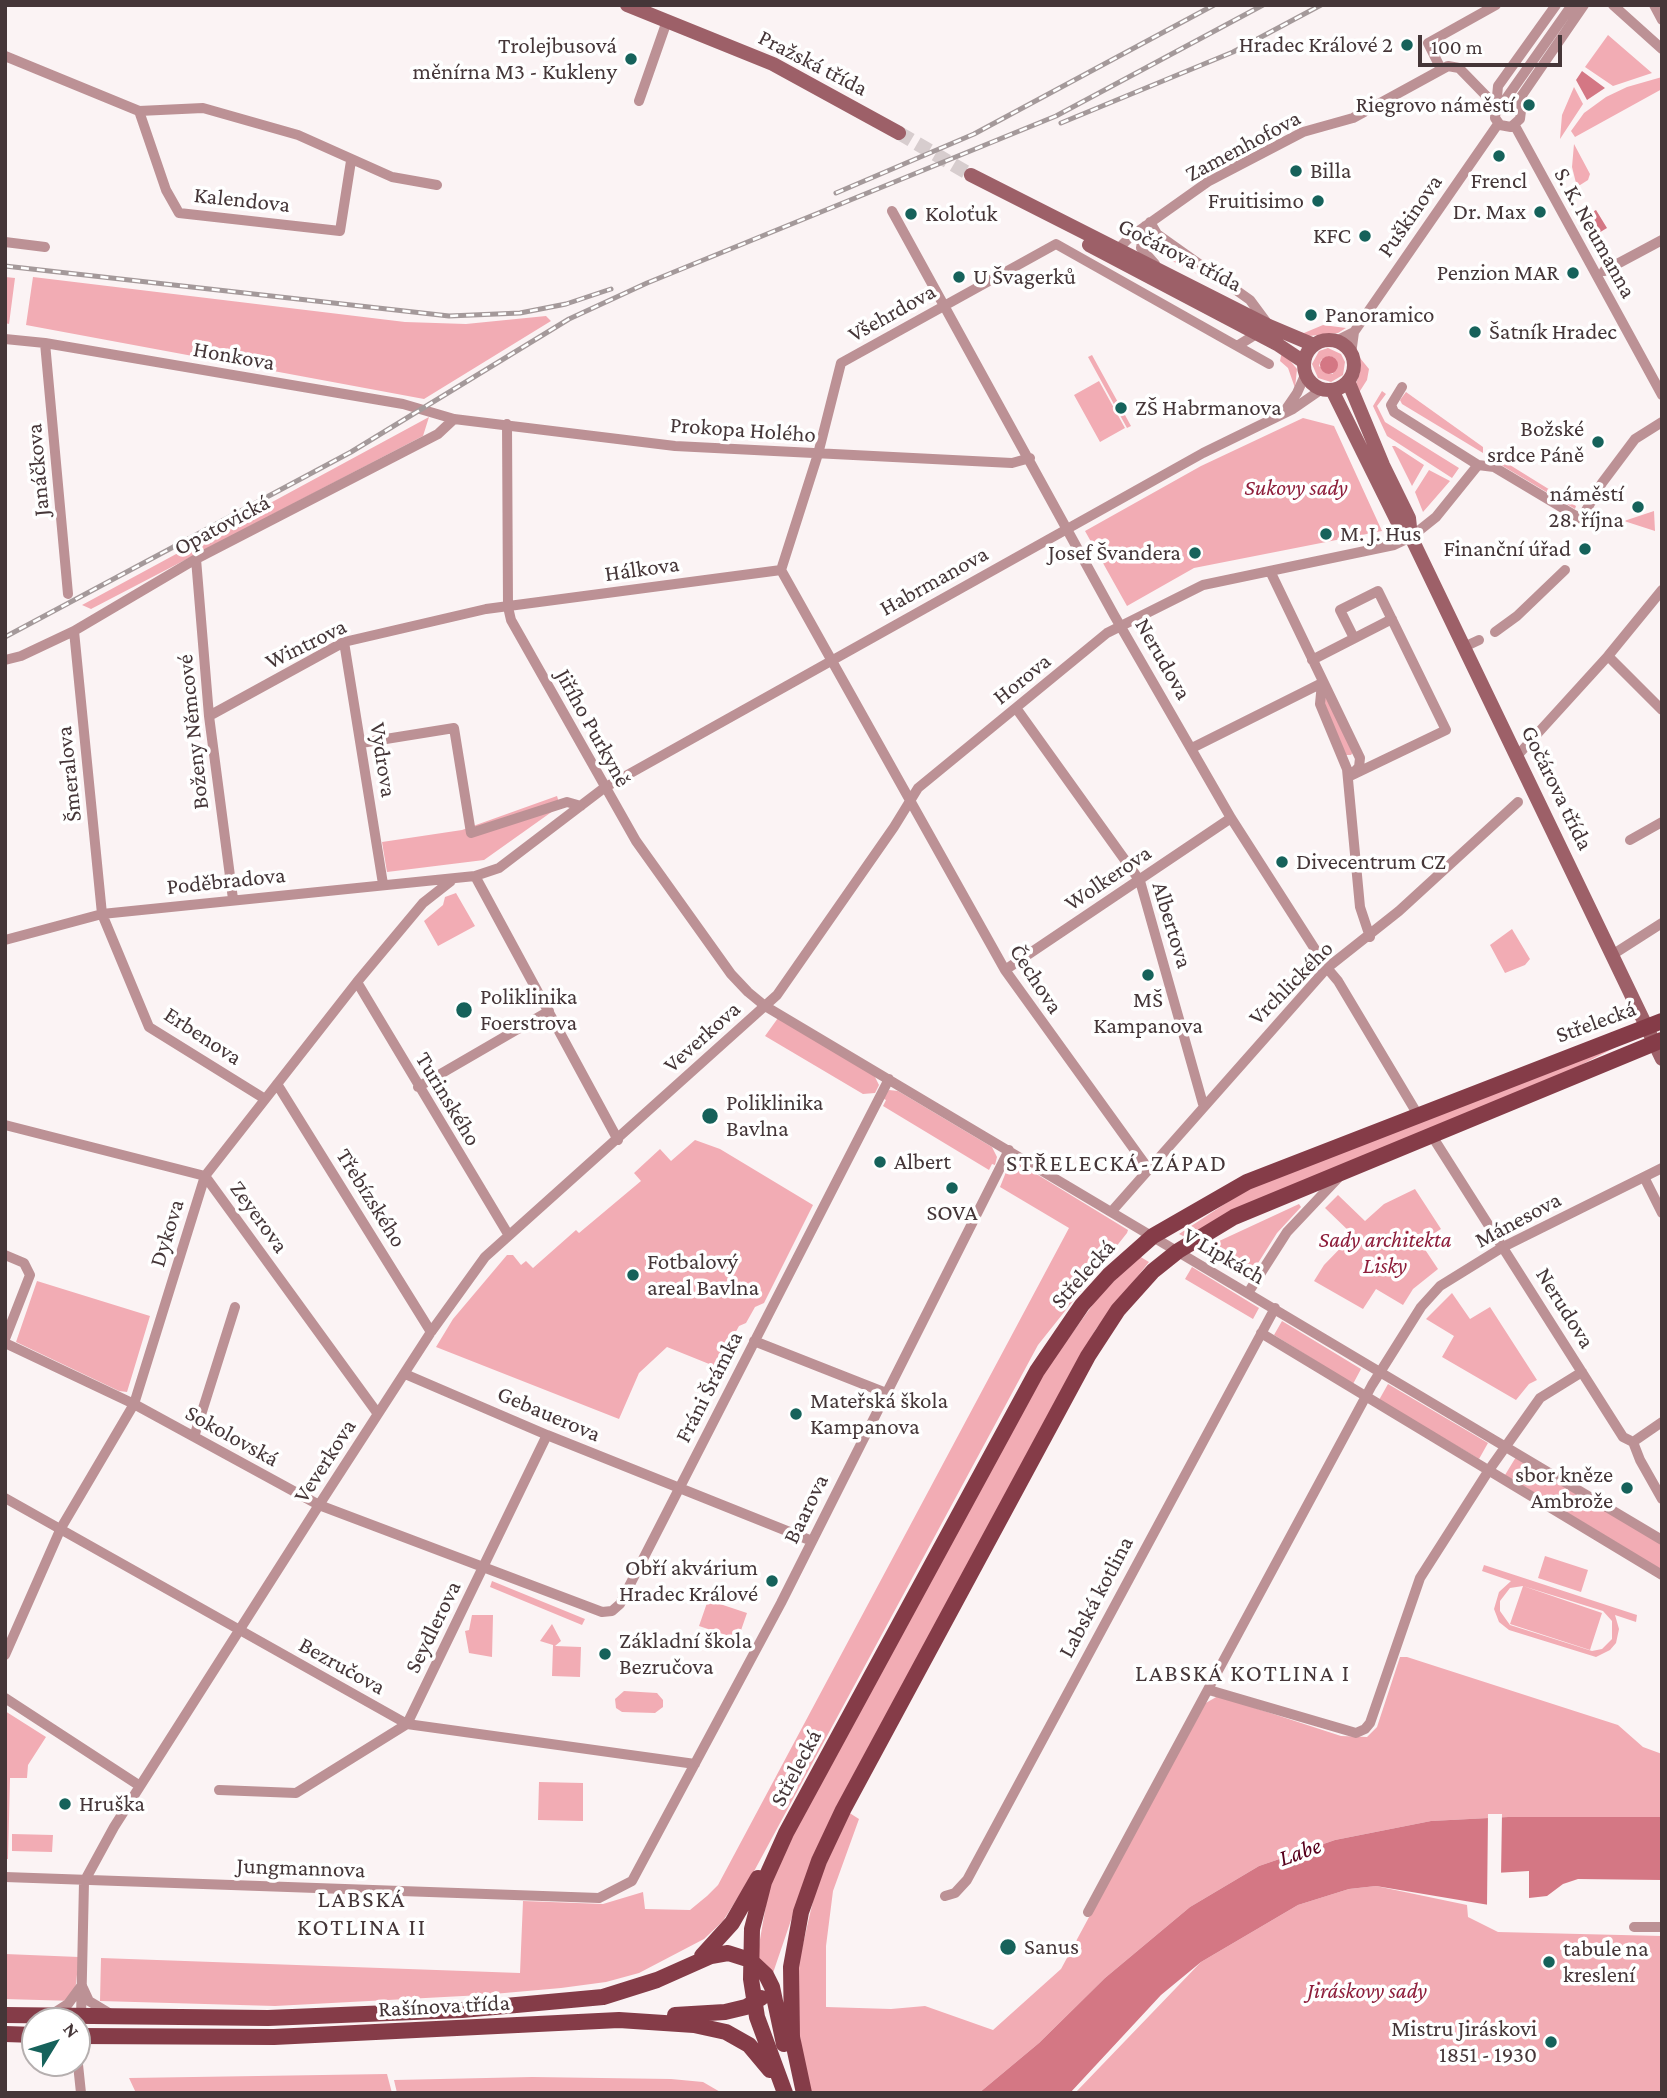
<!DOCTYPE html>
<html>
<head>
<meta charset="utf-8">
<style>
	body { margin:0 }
	#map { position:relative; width:1667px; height:2098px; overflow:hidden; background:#fbf3f4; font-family:"Crimson Pro",serif }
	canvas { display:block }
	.frame { position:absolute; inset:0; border:7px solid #453638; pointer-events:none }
	.north { position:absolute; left:21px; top:2007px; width:70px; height:70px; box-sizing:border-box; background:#fff; border:2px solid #b5afaf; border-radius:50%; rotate:52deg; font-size:19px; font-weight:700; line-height:28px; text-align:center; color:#453638 }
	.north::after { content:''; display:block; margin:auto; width:24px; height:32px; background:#16625b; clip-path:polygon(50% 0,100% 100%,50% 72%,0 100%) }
	.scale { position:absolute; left:1418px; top:35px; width:144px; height:32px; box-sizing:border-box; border:4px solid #453638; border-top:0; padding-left:9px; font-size:21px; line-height:24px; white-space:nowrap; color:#453638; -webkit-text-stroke:5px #fff; paint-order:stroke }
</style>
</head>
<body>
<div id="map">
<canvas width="1667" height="2098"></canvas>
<div class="frame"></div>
<div class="north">N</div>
<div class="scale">100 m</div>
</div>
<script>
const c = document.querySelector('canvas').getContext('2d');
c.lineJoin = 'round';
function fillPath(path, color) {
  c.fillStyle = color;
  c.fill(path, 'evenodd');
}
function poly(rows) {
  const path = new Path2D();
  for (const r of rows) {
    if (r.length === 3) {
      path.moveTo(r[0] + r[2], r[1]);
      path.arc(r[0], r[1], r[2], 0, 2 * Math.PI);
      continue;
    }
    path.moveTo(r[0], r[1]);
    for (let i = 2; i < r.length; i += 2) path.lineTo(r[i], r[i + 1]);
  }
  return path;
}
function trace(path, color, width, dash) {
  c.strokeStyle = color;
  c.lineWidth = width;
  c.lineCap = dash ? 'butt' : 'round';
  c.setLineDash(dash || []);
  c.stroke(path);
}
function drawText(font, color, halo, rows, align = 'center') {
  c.font = font + ' "Crimson Pro",serif';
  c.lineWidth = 7;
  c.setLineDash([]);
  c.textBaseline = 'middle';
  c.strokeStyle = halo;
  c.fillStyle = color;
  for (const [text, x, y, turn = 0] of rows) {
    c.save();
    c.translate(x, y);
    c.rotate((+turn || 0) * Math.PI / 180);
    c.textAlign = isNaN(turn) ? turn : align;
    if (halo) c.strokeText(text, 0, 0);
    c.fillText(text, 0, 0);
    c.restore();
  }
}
const green = poly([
	[1608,35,1652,73,1613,86,1585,67],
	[1662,77,1662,89,1575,137,1571,131,1584,113,1606,97,1627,87],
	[1574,87,1583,104,1560,139,1562,115],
	[1574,144,1590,174,1588,180,1577,187,1572,167],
	[1152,245,1155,245,1197,274,1159,254],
	[5,277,15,278,9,324,5,323],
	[33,277,405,322,466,324,546,316,551,321,424,399,26,325],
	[1323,325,1346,328,1338,333,1309,336,1293,331,1304,333],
	[1328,348,1341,354,1345,362,1343,375,1331,382,1318,378,1312,364,1319,351],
	[1329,356,1334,358,1333,374,1330,374,1319,366,1321,360],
	[1282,351,1297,369,1295,388,1288,368,1280,361],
	[1092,355,1131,426,1127,428,1088,357],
	[1360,358,1369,369,1367,380,1358,394,1354,389,1360,372],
	[1099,381,1125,428,1100,442,1074,395],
	[1382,391,1386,394,1377,406,1385,422,1459,468,1452,478,1387,436,1373,406],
	[1406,392,1483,447,1483,453,1402,404,1400,400],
	[429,417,423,436,91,609,82,605],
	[1303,418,1334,426,1382,531,1194,568,1127,606,1085,531,1201,466],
	[1395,446,1424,465,1412,486,1392,446],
	[1497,457,1576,506,1575,509,1496,462],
	[1429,470,1450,481,1423,512,1415,492],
	[1654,511,1655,531,1624,521],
	[1326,698,1330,698,1354,751,1351,755,1346,755,1322,701],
	[557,796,560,806,484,860,387,872,382,842,462,830],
	[456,893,475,926,438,946,424,921,443,905,445,897],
	[1512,929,1530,959,1525,965,1505,973,1490,945],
	[778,1018,874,1075,879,1085,875,1093,863,1094,765,1036],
	[1624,1043,1534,1089,1196,1232,1183,1236,1179,1234,1249,1188],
	[889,1090,898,1091,992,1147,997,1157,995,1165,992,1164,989,1170,883,1106,886,1100,882,1098],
	[695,1140,720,1149,813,1205,764,1303,755,1307,746,1323,739,1326,733,1337,737,1340,728,1358,729,1372,667,1347,639,1373,619,1419,436,1347,453,1319,507,1255,513,1255,521,1265,526,1261,533,1268,576,1230,579,1233,641,1181,634,1173,660,1149,671,1161],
	[1011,1164,1020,1164,1128,1230,1127,1233,1038,1345,752,1875,723,1921,704,1939,639,1973,606,1982,561,1988,482,1995,275,2006,100,2001,101,1958,520,1973,523,1901,603,1904,643,1892,645,1909,690,1910,707,1896,718,1885,1069,1228,1000,1187,1006,1172,1003,1170],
	[1415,1189,1441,1229,1420,1242,1438,1269,1413,1289,1403,1305,1376,1289,1363,1309,1314,1281,1324,1265,1353,1235,1325,1208,1338,1195,1365,1221,1384,1204],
	[1299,1204,1301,1207,1277,1233,1248,1279,1212,1256,1212,1248,1217,1242],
	[1139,1256,1149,1262,1096,1329,1074,1368,804,1882,773,1973,757,1957,769,1887,786,1848,1039,1379,1099,1296],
	[1192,1267,1259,1308,1253,1319,1185,1279],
	[37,1281,150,1316,127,1392,119,1391,16,1342],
	[1452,1293,1470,1319,1490,1307,1537,1380,1529,1384,1516,1400,1442,1357,1454,1336,1426,1319],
	[1282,1321,1361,1369,1353,1384,1274,1335],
	[1388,1384,1488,1443,1479,1459,1379,1400],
	[1516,1457,1662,1544,1662,1570,1505,1475],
	[1545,1556,1588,1570,1581,1592,1538,1578],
	[1484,1565,1637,1615,1636,1622,1615,1615,1619,1629,1616,1643,1610,1650,1596,1657,1509,1630,1499,1622,1494,1609,1499,1592,1511,1581,1482,1571],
	[1523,1586,1603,1611,1612,1621,1612,1639,1602,1649,1592,1651,1510,1625,1500,1611,1500,1601,1510,1588],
	[492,1581,585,1619,582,1625,490,1587],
	[1523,1586,1602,1613,1590,1650,1510,1624],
	[708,1600,747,1613,738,1639,699,1626],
	[472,1615,493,1615,492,1657,469,1653,465,1631,469,1630],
	[552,1624,561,1641,555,1646,581,1647,580,1677,552,1676,553,1645,540,1641],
	[1400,1657,1407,1657,1618,1725,1643,1747,1662,1754,1662,1817,1508,1817,1431,1821,1335,1840,1259,1866,1190,1907,1105,1978,1039,2043,979,2093,811,2093,801,2045,796,2002,799,1961,816,1888,848,1812,859,1819,833,1891,826,1946,826,2007,891,2009,925,2006,993,2030,1061,1969,1204,1704,1218,1696,1341,1736,1367,1737,1377,1727],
	[624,1691,657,1693,663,1700,663,1707,655,1713,622,1712,616,1708,615,1699],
	[5,1711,46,1737,28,1765,27,1778,10,1778,8,1859,5,1859],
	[539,1782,583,1783,583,1821,538,1820],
	[12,1834,53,1835,52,1852,12,1851],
	[1376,1886,1467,1905,1468,1917,1498,1932,1662,1936,1662,2093,1075,2093,1201,1962,1298,1905,1349,1889],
	[5,1954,79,1957,74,2001,5,1999],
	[387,2074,392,2093,136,2093,129,2078],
	[532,2077,671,2079,703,2082,722,2093,397,2093,394,2080]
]);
const water = poly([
	[1582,71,1605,88,1587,100,1576,80],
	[1596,210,1607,228,1597,234,1587,215],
	[1329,365,9],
	[1508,1817,1662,1817,1662,1880,1578,1879,1563,1884,1547,1896,1529,1898,1529,1871,1495,1873,1495,1906,1376,1886,1349,1889,1298,1905,1201,1962,1161,1995,1070,2093,979,2093,1039,2043,1105,1978,1190,1907,1259,1866,1335,1840,1431,1821]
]);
const pier = poly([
	[1488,1814,1502,1814,1501,1876,1498,1876,1498,1908,1496,1909,1487,1906]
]);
const secondaryTunnel = poly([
	[899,133,971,175]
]);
const street = poly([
	[1613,5,1662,49],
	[1654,5,1662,20],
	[5,56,139,111,203,108,298,135,392,177,437,185],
	[1441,69,1428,43,1496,5],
	[639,101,667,21],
	[1505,102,1516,104,1521,111,1520,119,1511,127,1500,125,1495,118,1498,86,1556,5],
	[1503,103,1572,5],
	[1516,104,1584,5],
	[139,111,166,190,179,213,340,231,351,161],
	[1515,126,1662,395],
	[892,211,1114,615,1231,818,1327,968,1338,981,1418,1115],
	[1150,222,1157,234,1250,300,1267,323],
	[1145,226,1141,248,1155,264],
	[5,242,45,247],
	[1122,254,1122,245,1130,237,1209,181,1303,132,1353,118,1448,66,1459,68,1497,107],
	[1604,271,1662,240],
	[5,339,45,343,403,404,454,419,675,446,1012,463,1030,458],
	[1336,341,1354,332],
	[45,343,68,594],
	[1237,346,1269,364],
	[1351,354,1354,332,1498,124],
	[1402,387,1391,405,1394,412,1478,465,1494,467,1581,519,1602,483,1635,439,1662,422],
	[1284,412,1297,393,1306,373],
	[507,424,508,607,511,620,636,841,731,974,748,992,765,1006,1662,1540],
	[196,559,209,716,233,899],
	[1270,571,1360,758,1359,767,1352,774],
	[74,631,102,914,149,1027,265,1099],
	[1495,632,1517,616,1565,570],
	[344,642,383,884],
	[1464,647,1479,640],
	[1608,656,1662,710],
	[5,660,21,656,74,631,196,559,438,434,454,419],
	[1312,660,1392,619],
	[1322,683,1320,704,1347,769,1360,907,1370,937],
	[1016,708,1140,881,1203,1104],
	[209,716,344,642,486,609,781,570],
	[361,743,454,728,471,833,567,802,581,806],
	[1192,748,1322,683],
	[1517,756,1608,656,1662,590],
	[1348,777,1446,730,1378,591,1340,610,1354,638],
	[1630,840,1662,822],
	[475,876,618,1140],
	[5,940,102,914,475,876,499,868,604,788,1203,453,1293,409,1322,389],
	[1612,955,1662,923],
	[1005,970,1231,818],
	[357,982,508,1234],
	[277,1084,431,1332],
	[418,1087,549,1011],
	[5,1125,205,1176,378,1414],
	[1432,1136,1623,1437,1633,1442,1640,1460,1662,1499],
	[1147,1167,1005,970,781,570,818,454,841,363,1056,244,1237,346,1258,333],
	[1644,1177,1662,1213],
	[1112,1211,1327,968,1399,911,1518,802],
	[5,1255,24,1263,30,1275,5,1339],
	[1248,1293,1287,1232,1338,1178],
	[1261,1333,1662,1575],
	[754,1341,886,1393],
	[5,1343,134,1404,319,1505,602,1612,612,1611,620,1604,889,1079],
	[405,1374,547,1435,812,1541],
	[194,1437,235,1307],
	[1633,1442,1662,1422],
	[5,1498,407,1724,695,1764],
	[5,1655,61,1528,134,1404,205,1176,357,982,423,903,451,881],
	[1209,1690,1356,1733,1365,1729,1370,1723,1420,1578,1489,1470,1540,1398,1582,1372],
	[5,1698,140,1786],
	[219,1790,296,1793,407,1724,547,1435],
	[5,1877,599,1898,632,1881,781,1603,1009,1150],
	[945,1896,955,1893,967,1880,1275,1308],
	[1088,1912,1372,1385,1421,1307,1440,1286,1503,1247,1662,1168],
	[1634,1927,1662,1927],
	[83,1988,89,2001,109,2013],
	[54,2013,68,2004,82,1985],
	[77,2030,81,2018,84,1882,114,1827,319,1505,431,1332,485,1257,777,995,894,827,918,788,1107,633,1203,585,1394,545,1411,537,1436,517,1478,465],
	[77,2055,81,2093]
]);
const secondary = poly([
	[627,5,773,64,899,133],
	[971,175,1269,326,1314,345],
	[1089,245,1277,344,1304,362],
	[1329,365,25],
	[1348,381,1383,465,1409,518,1411,537],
	[1332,390,1398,523,1411,537,1662,1059]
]);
const primary = poly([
	[702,1956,732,1923,758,1878],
	[5,2015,268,2018,462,2010,603,1997,657,1980,711,1956,728,1953,750,1960,766,1975,772,1987,784,2044],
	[675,2015,725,2012,746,2007,761,1998],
	[5,2034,35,2035],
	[77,2036,274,2037,619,2020,694,2025,726,2032,749,2045,770,2070],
	[785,2093,757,2017,751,1979,752,1929,764,1882,786,1833,1037,1371,1082,1305,1109,1275,1153,1236,1247,1182,1662,1021],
	[804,2093,792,2037,791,1967,801,1912,819,1861,843,1810,1088,1356,1118,1310,1153,1271,1178,1251,1234,1217,1662,1040]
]);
const rail = poly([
	[1061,123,1233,52,1321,5],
	[836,193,974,134,1214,5],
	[5,266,449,316,520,313,566,304,611,289],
	[5,637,351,452,569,319,647,283,1056,116,1263,5]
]);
const markers = [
	[1407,45,7,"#16625b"],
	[631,59,7,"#16625b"],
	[1529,105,7,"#16625b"],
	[1499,156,7,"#16625b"],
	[1296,171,7,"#16625b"],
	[1318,201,7,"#16625b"],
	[1540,212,7,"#16625b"],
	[911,214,7,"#16625b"],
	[1365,236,7,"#16625b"],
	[1573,273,7,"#16625b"],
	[959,277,7,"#16625b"],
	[1311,315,7,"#16625b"],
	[1475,332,7,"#16625b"],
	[1121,408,7,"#16625b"],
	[1598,442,7,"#16625b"],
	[1638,507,7,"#16625b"],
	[1326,534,7,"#16625b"],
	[1585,549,7,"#16625b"],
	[1195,553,7,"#16625b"],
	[1282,862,7,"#16625b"],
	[1148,975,7,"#16625b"],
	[464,1010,9,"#16625b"],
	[710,1116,9,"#16625b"],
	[880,1162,7,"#16625b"],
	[952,1188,7,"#16625b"],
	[633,1275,7,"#16625b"],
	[796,1414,7,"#16625b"],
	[1627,1488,7,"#16625b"],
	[772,1581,7,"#16625b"],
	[605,1654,7,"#16625b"],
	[65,1804,7,"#16625b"],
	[1008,1947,9,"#16625b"],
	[1549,1962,7,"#16625b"],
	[1551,2042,7,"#16625b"]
];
const poiNames = [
	["Hradec Králové 2",1393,45,"right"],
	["Trolejbusová",617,46,"right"],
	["měnírna M3 - Kukleny",617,72,"right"],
	["Riegrovo náměstí",1515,105,"right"],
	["Billa",1310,171],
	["Frencl",1499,181,"center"],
	["Fruitisimo",1304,201,"right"],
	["Dr. Max",1526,212,"right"],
	["Koloťuk",925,214],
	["KFC",1351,236,"right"],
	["Penzion MAR",1559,273,"right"],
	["U Švagerků",973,277],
	["Panoramico",1325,315],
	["Šatník Hradec",1489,332],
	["ZŠ Habrmanova",1135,408],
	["Božské",1584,429,"right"],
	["srdce Páně",1584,455,"right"],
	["náměstí",1624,494,"right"],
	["28. října",1624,520,"right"],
	["M. J. Hus",1340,534],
	["Finanční úřad",1571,549,"right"],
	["Josef Švandera",1181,553,"right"],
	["Divecentrum CZ",1296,862],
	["Poliklinika",480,997],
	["Foerstrova",480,1023],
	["MŠ",1148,1000,"center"],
	["Kampanova",1148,1026,"center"],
	["Poliklinika",726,1103],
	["Bavlna",726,1129],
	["Albert",894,1162],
	["SOVA",952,1213,"center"],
	["Fotbalový",647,1262],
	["areal Bavlna",647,1288],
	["Mateřská škola",810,1401],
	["Kampanova",810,1427],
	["sbor kněze",1613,1475,"right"],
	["Ambrože",1613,1501,"right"],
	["Obří akvárium",758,1568,"right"],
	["Hradec Králové",758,1594,"right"],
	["Základní škola",619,1641],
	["Bezručova",619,1667],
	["Hruška",79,1804],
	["Sanus",1024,1947],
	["tabule na",1563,1949],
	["kreslení",1563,1975],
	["Mistru Jiráskovi",1537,2029,"right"],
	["1851 - 1930",1537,2055,"right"]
];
const streetNames = [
	["Pražská třída",813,63,27],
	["Zamenhofova",1243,146,-28],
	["Kalendova",242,200,6],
	["Puškinova",1410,216,-55],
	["S. K. Neumanna",1595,233,61],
	["Gočárova třída",1180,255,27],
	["Všehrdova",892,313,-29],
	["Honkova",234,356,10],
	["Prokopa Holého",743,430,4],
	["Janáčkova",38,470,-95],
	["Opatovická",222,525,-28],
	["Hálkova",642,569,-8],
	["Habrmanova",934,581,-29],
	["Wintrova",306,644,-26],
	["Nerudova",1163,659,60],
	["Horova",1022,679,-39],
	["Jiřího Purkyně",593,728,61],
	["Boženy Němcové",193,732,-96],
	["Vydrova",383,760,81],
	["Šmeralova",69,774,-96],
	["Gočárova třída",1557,788,64],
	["Wolkerova",1108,878,-34],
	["Poděbradova",226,881,-6],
	["Albertova",1172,925,73],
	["Čechova",1036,979,57],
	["Vrchlického",1291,983,-45],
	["Střelecká",1596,1022,-20],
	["Erbenova",203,1036,33],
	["Veverkova",702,1037,-42],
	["Turinského",448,1099,59],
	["Třebízského",371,1198,58],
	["Zeyerova",259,1217,54],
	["Mánesova",1518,1220,-28],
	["Dykova",167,1233,-73],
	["V Lipkách",1224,1256,30],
	["Střelecká",1083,1274,-48],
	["Nerudova",1565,1308,58],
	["Fráni Šrámka",709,1387,-63],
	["Gebauerova",549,1414,23],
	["Sokolovská",232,1436,29],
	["Veverkova",325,1461,-57],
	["Baarova",806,1509,-64],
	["Labská kotlina",1096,1597,-62],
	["Seydlerova",433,1627,-64],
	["Bezručova",342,1666,29],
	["Střelecká",796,1768,-62],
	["Jungmannova",301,1868,2],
	["Rašínova třída",444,2006,-3]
];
const parkNames = [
	["Sukovy sady",1296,488],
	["Sady architekta",1385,1240],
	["Lisky",1385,1266],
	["Jiráskovy sady",1367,1991]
];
const neighbourhoodNames = [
	["STŘELECKÁ-ZÁPAD",1117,1164],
	["LABSKÁ KOTLINA I",1243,1674],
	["LABSKÁ",362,1900],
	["KOTLINA II",362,1928]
];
const waterNames = [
	["Labe",1300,1852,-20]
];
fillPath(green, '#f2acb4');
fillPath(water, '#d47784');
fillPath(pier, '#fbf3f4');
trace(secondaryTunnel, '#d7cdce', 14, [14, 7]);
trace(street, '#bc9195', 10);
trace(secondary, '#9d6068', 14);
trace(primary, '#853c48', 16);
trace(rail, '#a4999a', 5);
trace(rail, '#fff', 2.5, [8]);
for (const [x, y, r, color] of markers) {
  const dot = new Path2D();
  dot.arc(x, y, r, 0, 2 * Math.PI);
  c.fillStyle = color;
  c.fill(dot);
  trace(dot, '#fff', 2.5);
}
drawText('23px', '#453638', '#fff', poiNames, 'left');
drawText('23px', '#453638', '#fff', streetNames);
drawText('italic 23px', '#8e1e3b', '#fff', parkNames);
c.letterSpacing = '2px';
drawText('24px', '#453638', '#fff', neighbourhoodNames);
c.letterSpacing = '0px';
drawText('italic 24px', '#57001c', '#fff', waterNames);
</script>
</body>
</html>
